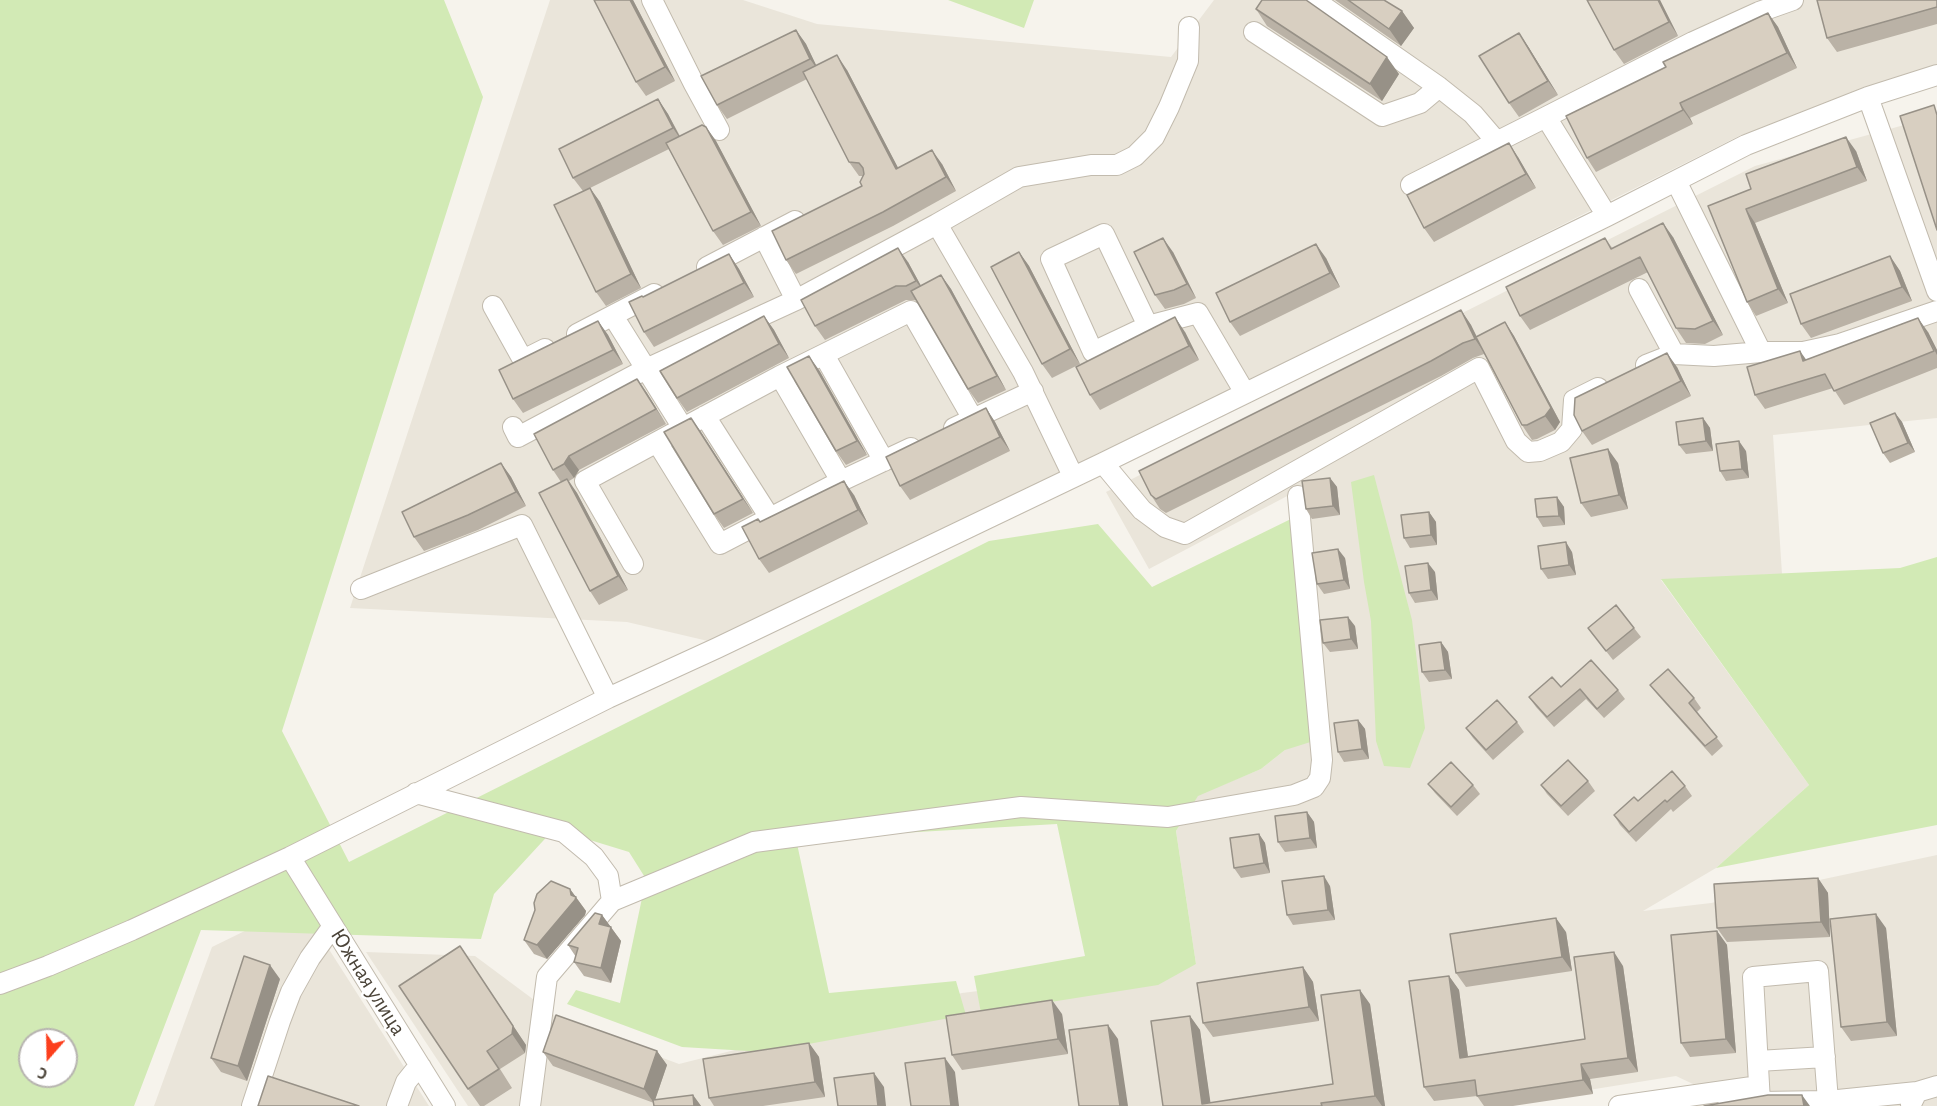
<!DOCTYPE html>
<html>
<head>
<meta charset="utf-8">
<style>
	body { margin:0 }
	#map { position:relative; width:1937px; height:1106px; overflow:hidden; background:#f6f3ec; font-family:"Alegreya Sans",sans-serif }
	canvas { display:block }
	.north { position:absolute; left:18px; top:1028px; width:60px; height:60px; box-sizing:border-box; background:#fff; border:2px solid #b7b4b0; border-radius:50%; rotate:200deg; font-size:16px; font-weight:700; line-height:24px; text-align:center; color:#4b4439 }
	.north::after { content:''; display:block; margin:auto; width:21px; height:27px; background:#fc3f1d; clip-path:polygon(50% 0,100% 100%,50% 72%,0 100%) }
</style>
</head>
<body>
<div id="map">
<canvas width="1937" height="1106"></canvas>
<div class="north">С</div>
</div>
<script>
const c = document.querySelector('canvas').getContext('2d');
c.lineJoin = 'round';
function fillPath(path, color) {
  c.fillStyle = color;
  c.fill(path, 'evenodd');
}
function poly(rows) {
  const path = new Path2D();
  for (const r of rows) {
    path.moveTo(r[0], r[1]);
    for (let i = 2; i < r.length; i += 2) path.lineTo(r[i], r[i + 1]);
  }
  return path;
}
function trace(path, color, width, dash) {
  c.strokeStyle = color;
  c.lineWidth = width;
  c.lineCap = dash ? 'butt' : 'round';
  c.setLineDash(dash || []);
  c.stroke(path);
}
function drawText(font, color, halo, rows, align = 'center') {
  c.font = font + ' "Alegreya Sans",sans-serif';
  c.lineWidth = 5;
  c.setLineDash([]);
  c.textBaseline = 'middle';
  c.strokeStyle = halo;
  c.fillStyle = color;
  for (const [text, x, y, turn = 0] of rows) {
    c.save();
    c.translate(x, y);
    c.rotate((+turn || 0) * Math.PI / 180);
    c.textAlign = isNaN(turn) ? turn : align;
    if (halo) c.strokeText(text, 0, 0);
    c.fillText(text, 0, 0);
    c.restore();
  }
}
const residential = poly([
	[550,0,743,0,817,24,1171,57,1214,0,1937,0,1937,81,1741,135,725,645,627,622,350,608],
	[1937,116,1937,418,1773,435,1782,574,1661,580,1809,785,1716,868,1643,911,1711,903,1937,855,1937,1106,1673,1106,1693,1102,1693,1084,1676,1076,1489,1106,468,1106,366,952,475,956,561,1020,679,1064,962,993,1196,964,1176,831,1198,795,1261,769,1285,750,1291,494,1149,569,1106,492,1755,166],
	[300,904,429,1106,154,1106,212,947]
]);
const green = poly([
	[0,0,444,0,483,97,282,731,349,862,989,541,1098,524,1152,587,1297,516,1320,739,1285,750,1261,769,1198,796,1176,831,1196,964,1158,985,981,1013,974,976,1085,956,1057,824,796,839,829,993,956,981,966,1015,765,1052,682,1047,567,1004,576,990,620,1003,646,879,629,852,554,829,494,894,481,939,201,930,134,1106,0,1106],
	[30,1040,66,1040,66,1076,30,1076],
	[948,0,1034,0,1024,28],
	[1374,475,1412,620,1425,728,1410,768,1384,766,1376,741,1371,621,1364,582,1351,482],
	[1937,557,1937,825,1716,868,1809,785,1661,579,1900,568]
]);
const minor = poly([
	[652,0,694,84,719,130],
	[1314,0,1439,87,1473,114,1497,142],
	[1254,32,1382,116,1420,103,1439,87],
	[1868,97,1937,291],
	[1676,181,1761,352,1803,352,1840,344,1937,311],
	[1411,185,1546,117],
	[1607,216,1546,117,1693,42,1759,12,1793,0],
	[764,237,796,300],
	[707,267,795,221],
	[1639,289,1674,354],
	[493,306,523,360,545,349],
	[613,316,683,428,585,481,633,564],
	[1148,326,1093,352,1051,259,1104,234,1148,326,1198,313,1245,393],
	[577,334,654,294],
	[824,355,884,461],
	[1646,365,1674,354,1714,356,1761,352],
	[780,376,841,481],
	[705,416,770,518],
	[973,419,1033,391],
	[513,427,518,437,646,369,796,300,937,224],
	[683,428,780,376,911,311,973,419,954,428],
	[657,442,720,544,841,481,911,448],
	[1103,463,1142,510,1165,527,1185,534,1479,368,1516,441,1528,452,1540,451,1561,442,1572,429,1574,400,1598,388],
	[1073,476,1023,372,937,224,1019,177,1091,165,1117,165,1135,156,1154,137,1169,107,1188,61,1189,27],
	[361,589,522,525,608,698],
	[416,793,564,832,594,857,608,876,612,901],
	[290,857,445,1106],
	[0,984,48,966,132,930,290,857,608,698,717,648,1103,463,1607,216,1746,145,1868,97,1937,75],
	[1758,1061,1825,1057],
	[1760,1102,1753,977,1818,971,1828,1101],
	[1911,1104,1917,1092,1937,1086],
	[252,1106,280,1021,291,992,310,958,333,926],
	[397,1106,406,1082,414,1072,421,1067],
	[530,1106,547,977,612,901,754,842,1021,807,1168,817,1294,795,1314,787,1320,778,1322,760,1298,496],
	[1619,1106,1759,1086],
	[1728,1106,1760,1102,1828,1101,1917,1092]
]);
const wall = poly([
	[633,0,675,81,646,96,636,82],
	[1335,0,1384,0,1402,11,1414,28,1401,46],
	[1660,0,1678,36,1624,64,1614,50],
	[1937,0,1937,24,1837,52,1827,38],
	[1256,9,1399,74,1382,101,1267,26],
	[1768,13,1778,27,1797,68,1690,118,1693,124,1596,172,1587,158,1666,67],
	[796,30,806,44,816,66,847,70,898,168,942,164,956,191,893,226,796,274,786,260,862,186,863,176,859,176,849,162,807,79,727,119,717,105],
	[1519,33,1529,48,1558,95,1519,117,1509,103],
	[658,99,668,114,680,136,706,127,716,141,761,226,723,245,713,231,669,149,590,188,600,202,641,288,606,306,596,292,583,191,573,178],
	[1856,151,1867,181,1755,223,1788,303,1756,316,1747,302,1708,206],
	[1518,157,1536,188,1434,242,1424,228],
	[1673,237,1723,335,1705,344,1686,343,1676,328,1648,272,1530,330,1520,316,1605,238,1613,249],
	[1019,252,1029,266,1080,364,1052,378,1042,364],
	[1173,252,1196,298,1184,304,1165,309,1155,295],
	[729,254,739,269,754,297,654,347,644,332,643,297],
	[1890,256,1900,271,1912,301,1811,338,1801,324],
	[1326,258,1340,287,1240,336,1230,322],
	[908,262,921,286,941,275,951,289,1006,390,978,403,968,389,917,300,906,300,825,340,815,326],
	[1461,310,1471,325,1477,337,1505,322,1514,336,1560,422,1555,430,1537,439,1532,440,1522,425,1484,354,1473,358,1441,376,1166,513,1160,509,1151,495],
	[764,316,774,330,789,358,687,412,677,398],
	[598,321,608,335,623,364,523,413,513,399],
	[1185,332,1199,360,1100,410,1090,395],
	[1928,332,1937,350,1937,368,1844,405,1833,388,1765,409,1755,395,1806,360],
	[1677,367,1691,396,1592,445,1582,431],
	[819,370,867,455,846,465,836,451],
	[637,379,666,424,579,470,574,478,569,481,577,493,628,590,599,605,590,591,561,482,553,470],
	[986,408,995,422,1010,451,910,500,900,486],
	[1895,413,1902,422,1915,452,1890,463,1883,453],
	[691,418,753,513,724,528,714,514],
	[1703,418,1710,428,1713,451,1686,454,1679,445],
	[1746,451,1749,478,1726,481,1720,471],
	[501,463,511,477,526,506,478,530,424,551,414,537],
	[1618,463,1628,509,1591,517,1581,503],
	[1330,478,1337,487,1340,515,1312,519,1306,509],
	[854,495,868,524,769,573,759,559,760,522],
	[1557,497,1564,507,1565,525,1543,527,1537,517],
	[1429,512,1436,522,1437,545,1410,548,1404,538],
	[1572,552,1576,575,1548,579,1541,569],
	[1345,558,1350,589,1324,594,1317,584],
	[1435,572,1438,600,1415,603,1409,593],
	[1355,626,1358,649,1330,652,1323,643],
	[1588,628,1634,628,1641,637,1613,660],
	[1441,642,1448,652,1452,679,1429,682,1422,672],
	[1650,685,1694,698,1701,708,1697,712,1723,746,1712,756,1657,694],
	[1561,687,1618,690,1625,699,1604,718,1586,699,1554,727,1536,707,1529,697],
	[1358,720,1365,729,1369,759,1344,762,1338,752],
	[1517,722,1524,732,1493,760,1473,738,1466,728],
	[1588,781,1595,791,1568,816,1547,794,1541,785],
	[1428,784,1473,785,1480,794,1457,816,1435,793],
	[1685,786,1692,796,1673,812,1671,809,1636,842,1620,825,1614,815,1638,801],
	[1307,812,1314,822,1317,848,1285,852,1278,842],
	[1259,834,1265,843,1270,873,1241,878,1234,868],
	[1818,878,1828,893,1830,937,1727,942,1717,928],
	[1330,886,1335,920,1293,925,1287,915],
	[570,889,586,911,585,915,547,959,534,954,524,940,535,910],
	[602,915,621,941,611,983,584,976,574,962,576,957,568,945],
	[1886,928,1897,1036,1851,1041,1841,1027],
	[1717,931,1727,945,1736,1053,1690,1057,1681,1043],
	[1566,932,1572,971,1466,987,1456,973],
	[460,946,526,1045,525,1053,500,1069,512,1088,484,1106,480,1106,468,1089],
	[1623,966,1638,1072,1590,1079,1593,1094,1513,1106,1484,1106,1477,1096,1434,1101,1424,1087,1449,976,1459,990,1468,1057,1585,1039],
	[1303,967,1313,982,1319,1021,1213,1037,1203,1023],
	[280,979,247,1081,221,1072,211,1058],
	[1370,1004,1385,1106,1163,1106,1190,1016,1200,1030,1210,1103,1333,1084],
	[1062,1014,1068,1054,962,1070,952,1055],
	[809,1043,819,1057,825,1097,763,1106,714,1106,709,1098],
	[657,1051,667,1065,655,1100,693,1095,701,1106,654,1106,654,1103,553,1066,543,1052]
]);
const shadedWall = poly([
	[630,0,633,0,675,81,665,67],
	[1658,0,1660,0,1678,36,1669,22],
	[1402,11,1414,28,1401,46,1389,29],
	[1768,13,1778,27,1797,68,1787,53],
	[796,30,806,44,820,73,810,59],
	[1519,33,1529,48,1558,95,1548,81],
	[837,55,847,70,906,183,896,169],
	[1387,57,1399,74,1382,101,1370,84],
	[658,99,668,114,683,143,673,128],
	[1680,103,1690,118,1693,124,1683,110],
	[706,127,716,141,761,226,751,212],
	[1846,137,1856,151,1867,181,1857,167],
	[1509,143,1518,157,1536,188,1526,174],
	[932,150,942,164,956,191,946,177],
	[590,188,600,202,641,288,631,274],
	[1746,209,1755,223,1788,303,1778,289],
	[1663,223,1673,237,1723,335,1713,321],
	[1163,238,1173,252,1196,298,1187,284],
	[1316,244,1326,258,1340,287,1330,273],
	[898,248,908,262,926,295,916,281],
	[1019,252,1029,266,1080,364,1070,349],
	[729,254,739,269,754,297,744,283],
	[1890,256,1900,271,1912,301,1902,287],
	[941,275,951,289,1006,390,997,376],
	[1461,310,1471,325,1485,354,1475,339],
	[764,316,774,330,789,358,779,344],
	[1175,317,1185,332,1199,360,1189,346],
	[1918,318,1928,332,1937,350,1937,355],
	[598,321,608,335,623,364,613,350],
	[1505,322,1514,336,1560,422,1555,430,1545,416],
	[1800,351,1810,365,1803,361],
	[1667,353,1677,367,1691,396,1681,381],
	[809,356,819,370,867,455,857,441],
	[637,379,647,393,666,424,656,409],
	[986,408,995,422,1010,451,1000,437],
	[1895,413,1902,422,1915,452,1908,443],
	[691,418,701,432,753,513,743,499],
	[1703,418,1710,428,1713,451,1706,441],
	[1739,441,1746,451,1749,478,1742,469],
	[1608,449,1618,463,1628,509,1619,495],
	[569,456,579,470,574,478,564,464],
	[501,463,511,477,526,506,516,492],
	[1330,478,1337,487,1340,515,1333,506],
	[567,479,577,493,628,590,618,576],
	[844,481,854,495,868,524,858,510],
	[1557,497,1564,507,1565,525,1559,516],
	[1429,512,1436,522,1437,545,1431,535],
	[1566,542,1572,552,1576,575,1569,565],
	[1338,549,1345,558,1350,589,1344,580],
	[1428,563,1435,572,1438,600,1431,590],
	[1348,617,1355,626,1358,649,1351,639],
	[1441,642,1448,652,1452,679,1445,670],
	[1358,720,1365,729,1369,759,1362,749],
	[1307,812,1314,822,1317,848,1310,838],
	[1259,834,1265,843,1270,873,1264,863],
	[1324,876,1330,886,1335,920,1328,910],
	[1818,878,1828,893,1830,937,1821,922],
	[570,889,586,911,585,915,547,959,537,945,571,895],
	[1876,914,1886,928,1897,1036,1887,1022],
	[602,915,621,941,611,983,601,968,599,924],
	[1556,918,1566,932,1572,971,1562,957],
	[1717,931,1727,945,1736,1053,1726,1039],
	[460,946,526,1045,525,1053,512,1034],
	[1614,952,1623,966,1638,1072,1628,1058],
	[270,965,280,979,247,1081,238,1066],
	[1303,967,1313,982,1319,1021,1309,1007],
	[1449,976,1459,990,1470,1072,1460,1058],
	[1360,990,1370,1004,1385,1106,1382,1106,1375,1096],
	[1052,1000,1062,1014,1068,1054,1058,1039],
	[1190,1016,1200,1030,1211,1106,1202,1104],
	[1108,1025,1118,1039,1128,1106,1120,1106],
	[809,1043,819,1057,825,1097,815,1082],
	[657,1051,667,1065,654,1103,644,1089],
	[945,1058,955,1072,959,1106,951,1106],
	[1581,1064,1590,1079,1593,1094,1583,1080],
	[874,1073,884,1087,886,1106,878,1106],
	[693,1095,701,1106,694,1106],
	[1802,1095,1810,1106,1804,1106]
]);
const building = poly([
	[594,0,630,0,665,67,636,82,594,0],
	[1262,0,1306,0,1387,57,1370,84,1256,9,1262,0],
	[1348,0,1384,0,1402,11,1389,29,1348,0],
	[1587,0,1658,0,1669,22,1614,50,1587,0],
	[1817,0,1937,0,1937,7,1827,38,1817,0],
	[1768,13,1787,53,1680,103,1683,110,1587,158,1566,116,1666,67,1663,62,1768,13],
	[796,30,810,59,717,105,701,76,796,30],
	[1519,33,1548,81,1509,103,1479,56,1519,33],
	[837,55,896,169,932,150,946,177,883,212,786,260,772,231,862,186,860,182,864,174,863,168,859,163,849,162,803,72,837,55],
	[658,99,673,128,573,178,559,149,658,99],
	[1934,105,1937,115,1937,230,1900,116,1934,105],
	[702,125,706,127,751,212,713,231,666,143,702,125],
	[1846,137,1857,167,1746,209,1778,289,1747,302,1708,206,1751,189,1746,174,1846,137],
	[1509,143,1526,174,1424,228,1407,195,1509,143],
	[590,188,631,274,596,292,554,205,590,188],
	[1663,223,1713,321,1695,329,1676,328,1640,257,1520,316,1506,287,1605,238,1611,249,1663,223],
	[1163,238,1187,284,1174,290,1155,295,1134,252,1163,238],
	[1316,244,1330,273,1230,322,1216,293,1316,244],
	[898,248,916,281,906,286,896,286,815,326,801,300,898,248],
	[1019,252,1070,349,1042,364,991,267,1019,252],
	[729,254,744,283,644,332,629,302,642,296,643,297,729,254],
	[1890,256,1902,287,1801,324,1790,294,1890,256],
	[941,275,997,376,968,389,911,291,941,275],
	[1461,310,1475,339,1463,343,1431,361,1156,499,1151,495,1139,471,1461,310],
	[764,316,779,344,677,398,660,371,764,316],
	[1175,317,1189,346,1090,395,1076,367,1175,317],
	[1918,318,1934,351,1834,391,1825,374,1755,395,1747,367,1800,351,1803,361,1918,318],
	[598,321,613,350,513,399,499,370,598,321],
	[1505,322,1551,408,1545,416,1527,425,1522,425,1476,337,1505,322],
	[1667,353,1681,381,1582,431,1574,415,1575,398,1667,353],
	[809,356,857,441,836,451,787,367,809,356],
	[637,379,656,409,569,456,564,464,553,470,534,434,637,379],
	[986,408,1000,437,900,486,886,457,986,408],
	[1895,413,1908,443,1883,453,1870,423,1895,413],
	[691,418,743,499,714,514,664,432,691,418],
	[1703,418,1706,441,1679,445,1676,422,1703,418],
	[1739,441,1742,469,1720,471,1716,444,1739,441],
	[1608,449,1619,495,1581,503,1570,458,1608,449],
	[501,463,516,492,468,515,414,537,402,512,501,463],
	[1330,478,1333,506,1306,509,1302,481,1330,478],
	[567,479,618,576,590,591,539,493,567,479],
	[844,481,858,510,759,559,742,527,758,519,760,522,844,481],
	[1557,497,1559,516,1537,517,1535,499,1557,497],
	[1429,512,1431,535,1404,538,1401,515,1429,512],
	[1566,542,1569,565,1541,569,1538,546,1566,542],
	[1338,549,1344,580,1317,584,1312,553,1338,549],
	[1428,563,1431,590,1409,593,1405,566,1428,563],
	[1616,605,1634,628,1606,651,1588,628,1616,605],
	[1348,617,1351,639,1323,643,1320,620,1348,617],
	[1441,642,1445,670,1422,672,1419,645,1441,642],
	[1591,660,1618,690,1597,709,1580,689,1547,717,1529,697,1552,677,1561,687,1591,660],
	[1668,669,1694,698,1689,703,1717,737,1705,746,1650,685,1668,669],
	[1497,700,1517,722,1486,750,1466,728,1497,700],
	[1358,720,1362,749,1338,752,1334,723,1358,720],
	[1568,760,1588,781,1561,806,1541,785,1568,760],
	[1451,762,1473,785,1451,807,1428,784,1451,762],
	[1672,771,1685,786,1667,802,1665,800,1629,832,1614,815,1634,797,1638,801,1672,771],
	[1307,812,1310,838,1278,842,1275,816,1307,812],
	[1259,834,1264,863,1234,868,1230,838,1259,834],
	[1324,876,1328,910,1287,915,1282,881,1324,876],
	[1818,878,1821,922,1717,928,1714,884,1818,878],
	[551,881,570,889,571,895,576,897,575,900,537,945,524,940,535,910,534,903,537,894,551,881],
	[595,913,602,915,599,924,611,927,601,968,574,962,578,948,568,945,595,913],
	[1876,914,1887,1022,1841,1027,1830,919,1876,914],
	[1556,918,1562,957,1456,973,1450,934,1556,918],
	[1717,931,1726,1039,1681,1043,1671,935,1717,931],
	[460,946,513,1026,512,1034,487,1051,499,1069,468,1089,399,986,460,946],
	[1614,952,1628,1058,1581,1064,1583,1080,1477,1096,1475,1080,1424,1087,1409,981,1449,976,1460,1058,1585,1039,1574,957,1614,952],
	[244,956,270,965,238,1066,211,1058,244,956],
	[1303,967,1309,1007,1203,1023,1197,983,1303,967],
	[1360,990,1375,1096,1321,1103,1322,1106,1163,1106,1151,1021,1190,1016,1202,1104,1333,1084,1321,995,1360,990],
	[1052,1000,1058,1039,952,1055,946,1016,1052,1000],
	[556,1015,657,1051,644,1089,543,1052,556,1015],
	[1108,1025,1120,1106,1079,1106,1069,1030,1108,1025],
	[809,1043,815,1082,709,1098,703,1059,809,1043],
	[945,1058,951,1106,911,1106,905,1063,945,1058],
	[874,1073,878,1106,838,1106,834,1078,874,1073],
	[268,1076,359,1106,258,1106,268,1076],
	[693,1095,694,1106,654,1106,653,1100,693,1095],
	[1768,1095,1802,1095,1804,1106,1704,1106,1768,1095]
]);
const streetNames = [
	["Южная улица",368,982,58]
];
fillPath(residential, '#eae5da');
fillPath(green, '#d2eab5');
trace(minor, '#c2bbae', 22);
trace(minor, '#fff', 20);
fillPath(wall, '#bab2a6');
fillPath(shadedWall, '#979187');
fillPath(building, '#d8cfc1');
trace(building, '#979187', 1.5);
drawText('22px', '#4b4439', '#fff', streetNames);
</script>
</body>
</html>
